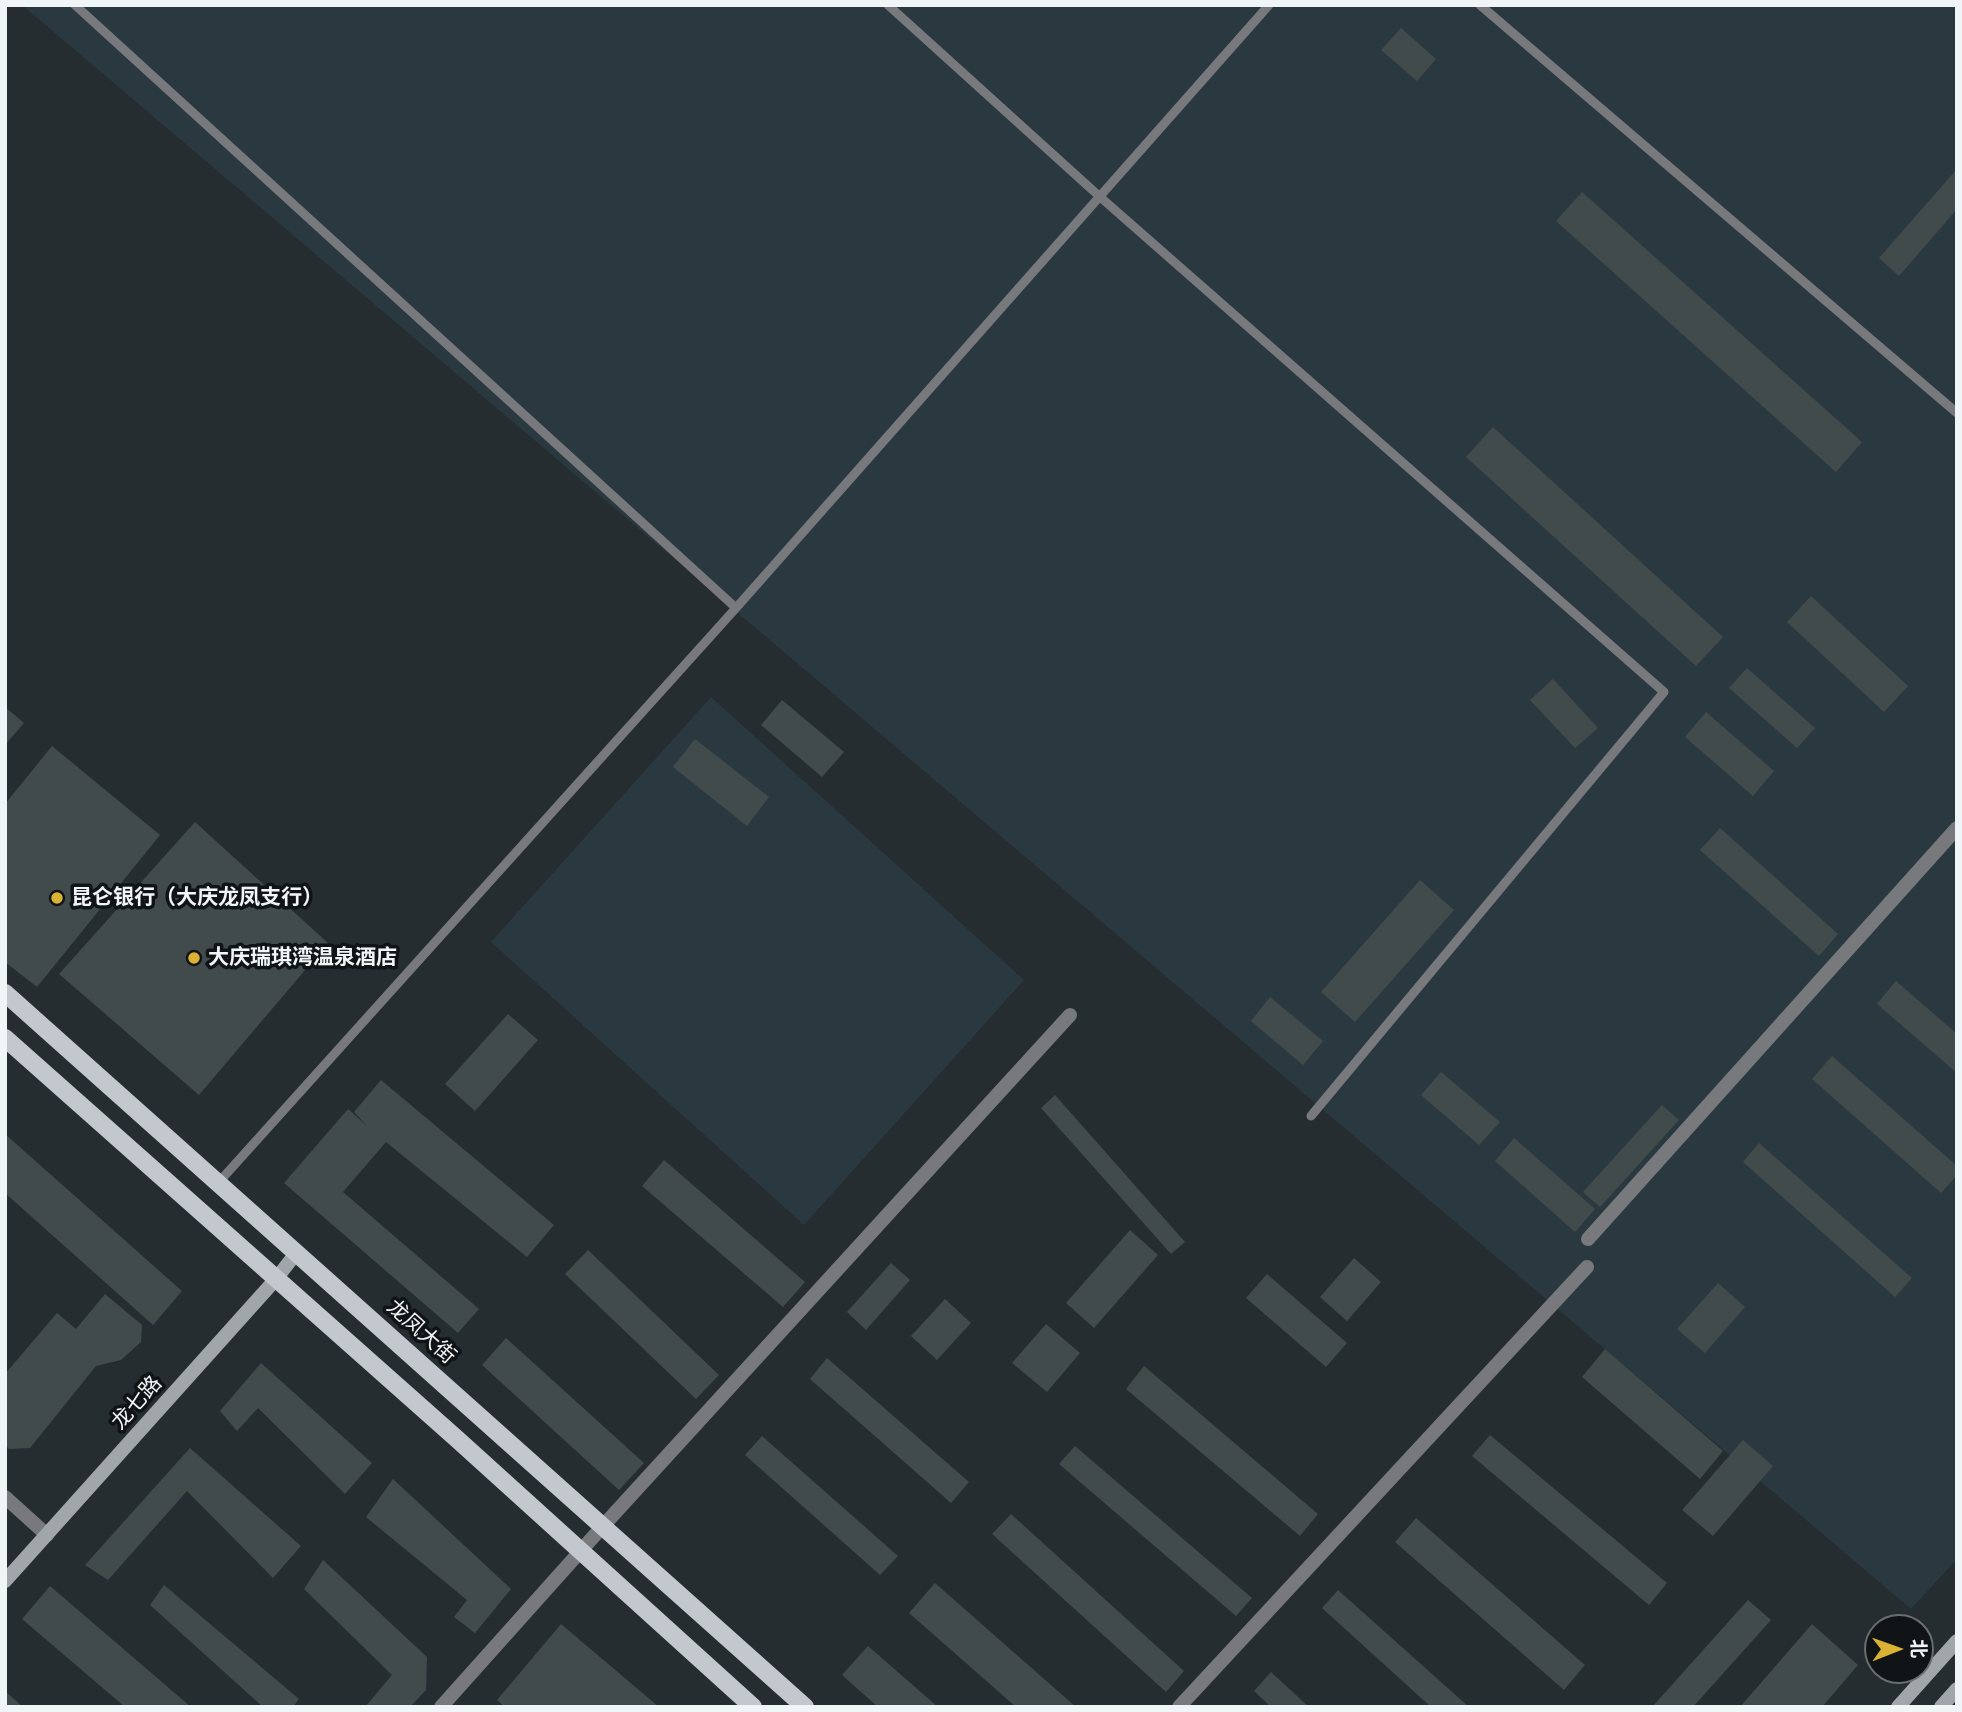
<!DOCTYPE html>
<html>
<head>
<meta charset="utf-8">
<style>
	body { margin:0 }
	#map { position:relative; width:1962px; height:1712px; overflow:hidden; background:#252d30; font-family:Rubik,"Noto Sans SC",sans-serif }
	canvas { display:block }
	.frame { position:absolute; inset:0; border:7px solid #f0f5f7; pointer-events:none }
	.north { position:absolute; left:1864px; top:1614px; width:70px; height:70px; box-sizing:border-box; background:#111416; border:2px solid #6a6e70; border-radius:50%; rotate:89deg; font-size:19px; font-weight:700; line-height:28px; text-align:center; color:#f0f5f7 }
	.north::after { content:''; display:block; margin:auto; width:24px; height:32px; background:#dbb233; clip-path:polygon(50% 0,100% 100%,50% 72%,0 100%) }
</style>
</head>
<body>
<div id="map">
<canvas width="1962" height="1712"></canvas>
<div class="frame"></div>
<div class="north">北</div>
</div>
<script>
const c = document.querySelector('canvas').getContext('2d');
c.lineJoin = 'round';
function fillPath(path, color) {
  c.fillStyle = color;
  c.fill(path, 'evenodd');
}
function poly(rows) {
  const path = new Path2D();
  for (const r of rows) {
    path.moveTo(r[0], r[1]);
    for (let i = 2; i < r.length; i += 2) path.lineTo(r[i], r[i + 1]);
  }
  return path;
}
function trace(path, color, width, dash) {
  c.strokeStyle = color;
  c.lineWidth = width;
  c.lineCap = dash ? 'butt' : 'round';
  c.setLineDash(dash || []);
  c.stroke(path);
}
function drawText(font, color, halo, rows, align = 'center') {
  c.font = font + ' Rubik,"Noto Sans SC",sans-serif';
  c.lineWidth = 7;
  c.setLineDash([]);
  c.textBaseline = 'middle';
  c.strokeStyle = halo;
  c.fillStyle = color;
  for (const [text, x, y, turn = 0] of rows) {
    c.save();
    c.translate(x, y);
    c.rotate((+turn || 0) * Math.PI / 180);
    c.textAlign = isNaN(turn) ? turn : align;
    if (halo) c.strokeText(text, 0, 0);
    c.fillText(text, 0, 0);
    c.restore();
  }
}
const built = poly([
	[22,5,1957,5,1957,1559,1911,1609],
	[711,697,1024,980,804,1225,491,942]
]);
const building = poly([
	[1401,28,1436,59,1417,81,1381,50],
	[1957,169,1957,209,1899,276,1879,258],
	[1582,192,1862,442,1836,472,1556,221],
	[1493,427,1723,637,1696,666,1466,457],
	[1811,596,1908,686,1884,712,1787,622],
	[1747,668,1815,728,1797,748,1729,688],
	[1553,679,1598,728,1575,748,1530,700],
	[782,700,844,752,822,777,761,725],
	[5,707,24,723,5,745],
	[1706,712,1774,771,1753,796,1685,737],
	[695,739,769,797,747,826,673,767],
	[52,746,160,835,37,987,5,962,5,804],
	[195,822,328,943,199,1095,59,974],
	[1720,828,1838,934,1819,956,1700,850],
	[1420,880,1454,910,1355,1022,1321,992],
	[1896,981,1957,1034,1957,1073,1877,1004],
	[1270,997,1323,1041,1303,1065,1251,1021],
	[508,1014,538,1040,475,1111,445,1084],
	[1832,1056,1957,1166,1957,1175,1941,1193,1812,1079],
	[1441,1072,1500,1122,1479,1145,1421,1095],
	[381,1080,554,1225,527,1257,386,1142,343,1192,479,1309,458,1333,284,1183,348,1109,367,1126,354,1112],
	[1055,1095,1185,1242,1171,1254,1041,1108],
	[1662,1105,1679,1120,1600,1207,1583,1192],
	[5,1134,182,1291,153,1325,5,1193],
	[1514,1138,1595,1209,1575,1232,1495,1161],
	[1759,1143,1912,1278,1895,1297,1743,1162],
	[664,1160,805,1282,783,1307,642,1186],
	[1130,1230,1158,1255,1094,1328,1066,1303],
	[588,1250,719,1375,696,1399,565,1274],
	[1354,1258,1381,1282,1347,1321,1320,1297],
	[891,1263,910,1280,866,1330,847,1312],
	[1267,1274,1347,1343,1326,1367,1246,1298],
	[1718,1283,1745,1307,1705,1353,1677,1329],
	[105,1294,142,1325,141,1342,121,1360,96,1366,30,1448,9,1449,5,1445,5,1374,57,1313,76,1329],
	[945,1299,971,1323,937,1360,911,1336],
	[1046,1324,1080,1353,1047,1392,1012,1363],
	[506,1338,644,1463,619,1490,482,1365],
	[1605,1349,1723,1451,1700,1479,1582,1377],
	[827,1358,969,1482,951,1503,810,1379],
	[261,1363,372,1463,345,1494,258,1408,237,1431,220,1411],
	[1144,1366,1318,1514,1300,1536,1126,1389],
	[1490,1435,1667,1583,1649,1605,1472,1456],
	[762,1436,898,1556,880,1575,745,1455],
	[1743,1440,1773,1466,1713,1536,1682,1510],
	[1075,1446,1252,1598,1236,1616,1059,1464],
	[190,1448,301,1546,273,1578,187,1491,108,1580,85,1565],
	[393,1479,511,1589,475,1633,454,1617,467,1600,366,1517],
	[1011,1514,1184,1671,1166,1692,992,1534],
	[1416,1518,1585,1665,1564,1690,1395,1542],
	[323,1560,427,1657,426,1690,410,1707,365,1707,392,1675,304,1589],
	[935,1583,1076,1707,1016,1707,909,1613],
	[164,1585,299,1699,293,1707,263,1707,150,1605],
	[50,1586,191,1707,125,1707,22,1619],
	[1338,1590,1469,1707,1431,1707,1322,1608],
	[1748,1600,1771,1620,1693,1707,1652,1707],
	[561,1624,659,1707,505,1707,497,1700],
	[1812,1624,1858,1665,1822,1707,1740,1707],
	[868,1646,938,1707,878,1707,842,1675],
	[1271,1672,1309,1707,1271,1707,1254,1691],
	[5,1691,23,1707,5,1707]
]);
const lane = poly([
	[75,5,736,608],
	[888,5,1099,196,1664,692,1311,1116],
	[1480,5,1957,413],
	[219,1182,736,608,1269,5]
]);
const street = poly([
	[1588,1239,1957,828],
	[5,1497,47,1535],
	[441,1707,603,1526,1070,1015],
	[1179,1707,1587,1267]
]);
const secondary = poly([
	[5,1581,276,1279,297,1252],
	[1898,1707,1957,1641],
	[1941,1707,1957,1689]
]);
const primary = poly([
	[5,993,805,1707],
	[5,1038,457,1439,753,1707]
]);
const markers = [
	[57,898,7,"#dbb233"],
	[194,958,7,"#dbb233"]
];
const poiNames = [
	["昆仑银行（大庆龙凤支行）",71,898],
	["大庆瑞琪湾温泉酒店",208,958]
];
const streetNames = [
	["龙凤大街",421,1332,42],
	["龙七路",137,1403,-48]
];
fillPath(built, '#2a393f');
fillPath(building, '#414b4b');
trace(lane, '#77797c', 9);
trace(street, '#77797c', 14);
trace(secondary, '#a1a6aa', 14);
trace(primary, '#c2c8ce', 18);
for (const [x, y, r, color] of markers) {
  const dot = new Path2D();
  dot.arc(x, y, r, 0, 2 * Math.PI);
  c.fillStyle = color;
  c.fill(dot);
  trace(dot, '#111416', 2.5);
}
drawText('bold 21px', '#f0f5f7', '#111416', poiNames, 'left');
drawText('21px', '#f0f5f7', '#111416', streetNames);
</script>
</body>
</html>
